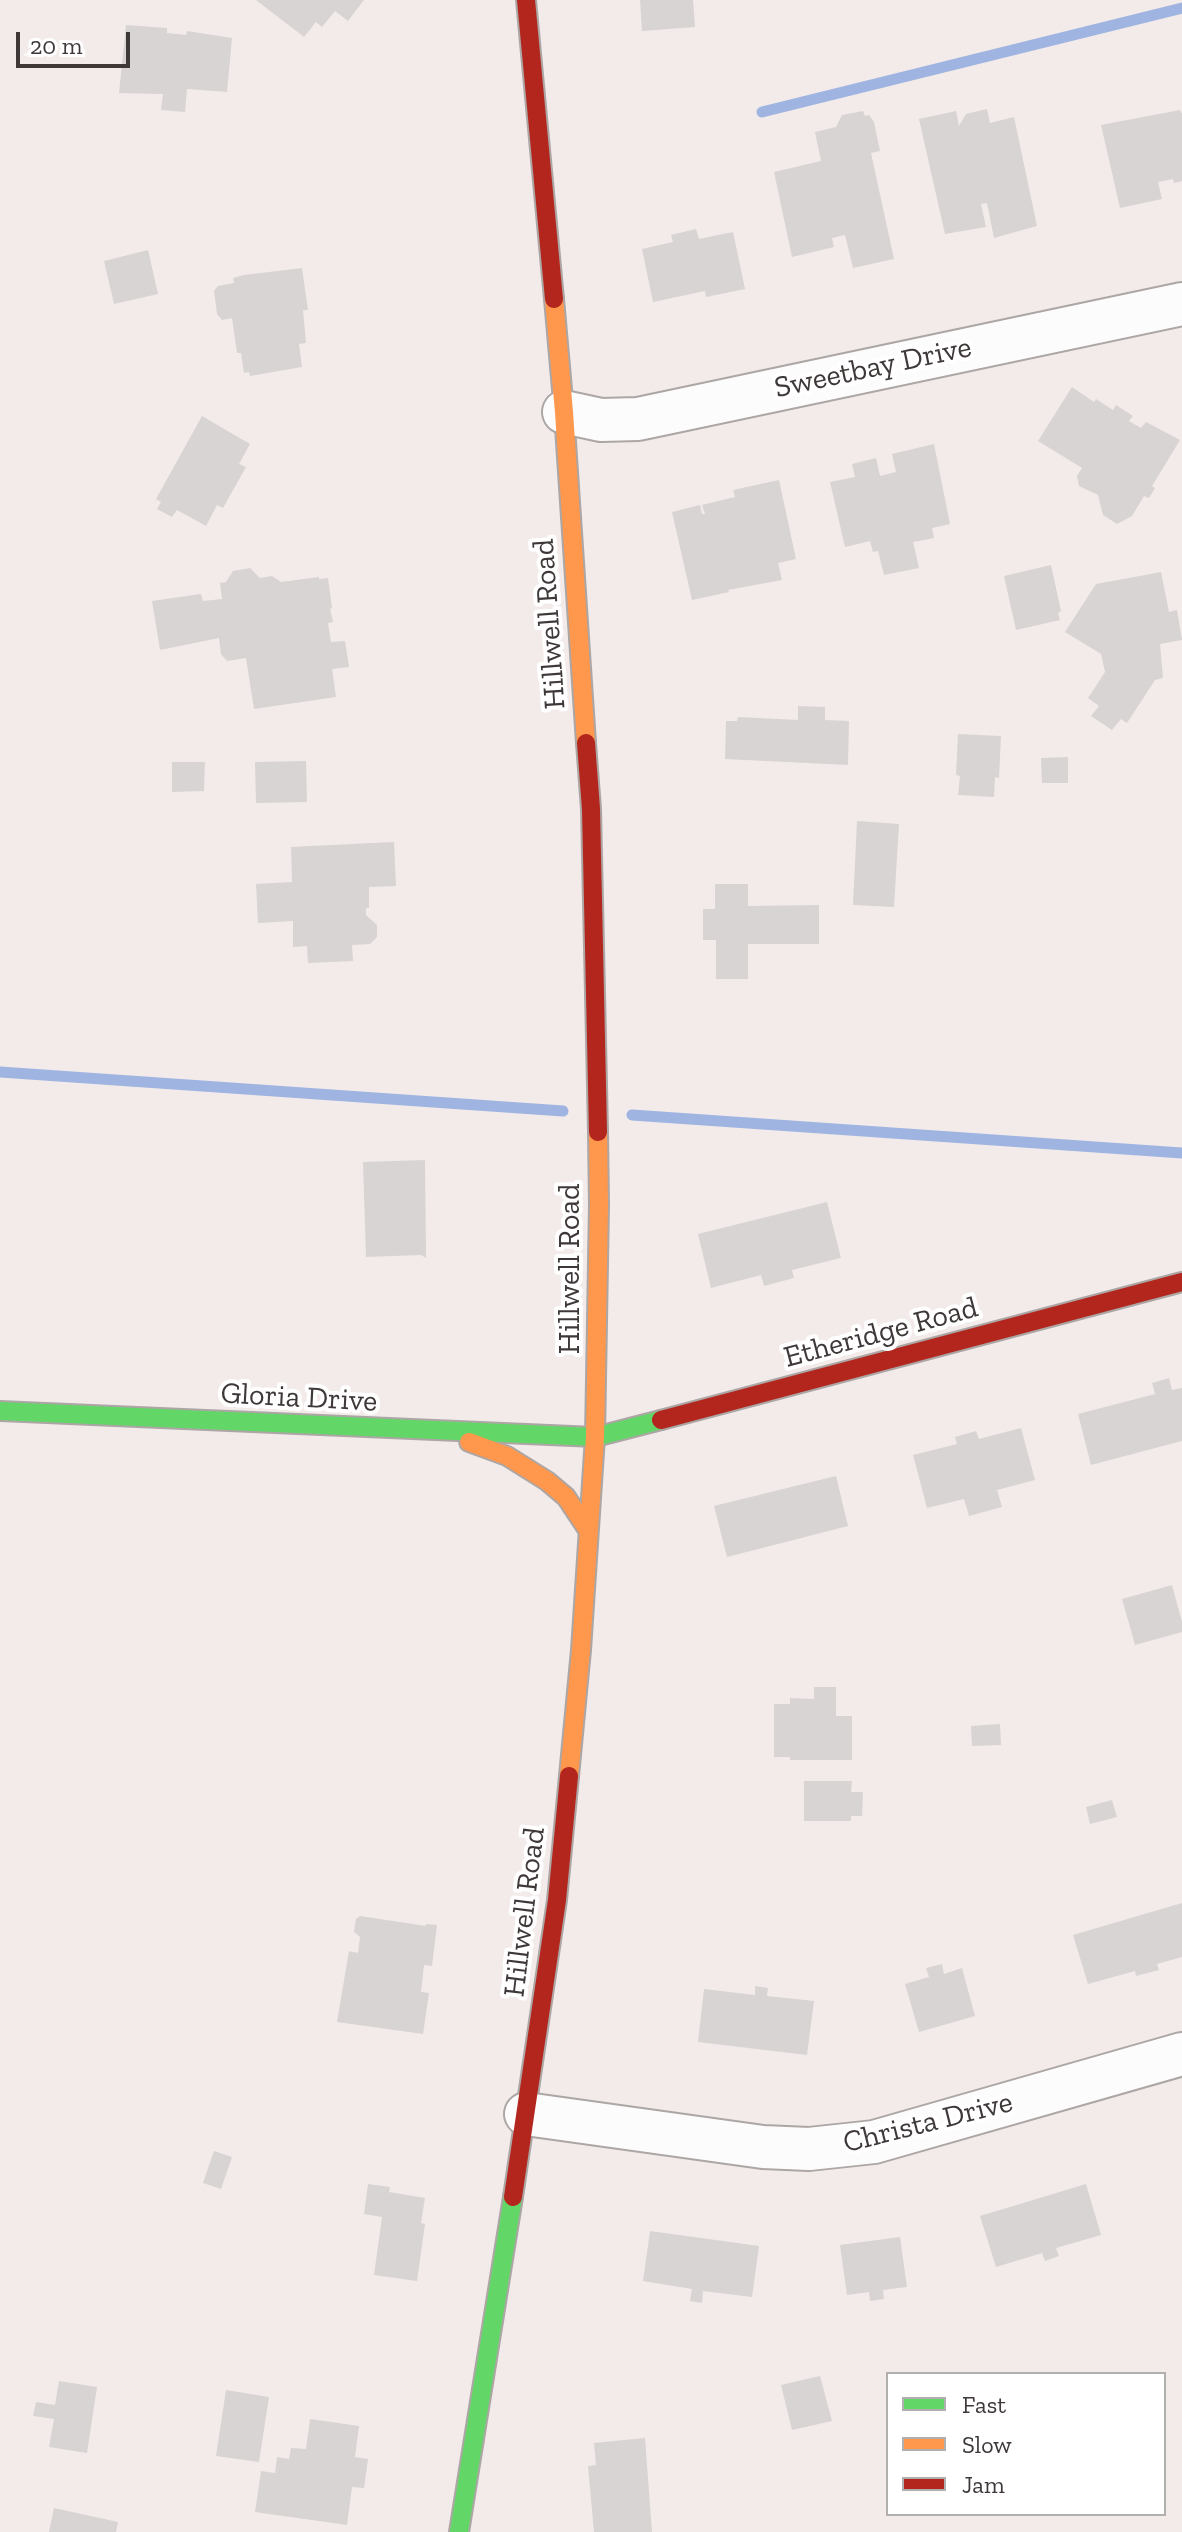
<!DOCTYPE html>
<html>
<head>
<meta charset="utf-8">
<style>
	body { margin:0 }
	#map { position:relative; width:1182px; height:2532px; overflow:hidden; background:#f2ebea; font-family:"Zilla Slab",serif }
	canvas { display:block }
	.legend { position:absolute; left:886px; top:2372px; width:280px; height:144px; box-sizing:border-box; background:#fff; border:2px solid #b2b0af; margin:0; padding:10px 14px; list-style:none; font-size:24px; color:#3e3938 }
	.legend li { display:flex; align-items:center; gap:16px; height:40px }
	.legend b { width:40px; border:2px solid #b2b0af }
	.scale { position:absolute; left:16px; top:32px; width:114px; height:36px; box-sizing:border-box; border:4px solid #3e3938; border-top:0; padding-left:10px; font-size:24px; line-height:28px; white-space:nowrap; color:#3e3938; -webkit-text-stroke:6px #fff; paint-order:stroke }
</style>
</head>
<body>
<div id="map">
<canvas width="1182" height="2532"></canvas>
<ul class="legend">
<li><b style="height:10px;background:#63d668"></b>Fast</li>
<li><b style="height:10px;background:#ff974d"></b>Slow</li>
<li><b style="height:10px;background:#b3261e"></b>Jam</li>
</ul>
<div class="scale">20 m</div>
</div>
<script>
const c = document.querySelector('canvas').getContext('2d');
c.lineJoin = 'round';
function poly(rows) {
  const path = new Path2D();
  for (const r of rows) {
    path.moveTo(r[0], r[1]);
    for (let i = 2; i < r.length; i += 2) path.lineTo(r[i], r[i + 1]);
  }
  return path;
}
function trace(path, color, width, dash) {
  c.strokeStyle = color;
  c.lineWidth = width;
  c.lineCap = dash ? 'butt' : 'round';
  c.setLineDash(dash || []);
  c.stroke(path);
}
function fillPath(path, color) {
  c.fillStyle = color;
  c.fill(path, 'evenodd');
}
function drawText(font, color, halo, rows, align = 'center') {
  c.font = font + ' "Zilla Slab",serif';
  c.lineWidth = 8;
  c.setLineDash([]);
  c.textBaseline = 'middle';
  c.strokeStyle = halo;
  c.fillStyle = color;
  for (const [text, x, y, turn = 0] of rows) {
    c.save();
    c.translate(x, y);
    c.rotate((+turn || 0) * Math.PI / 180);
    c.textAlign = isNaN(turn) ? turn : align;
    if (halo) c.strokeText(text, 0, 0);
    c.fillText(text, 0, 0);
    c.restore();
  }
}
const stream = poly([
	[762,112,1182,8],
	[0,1072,563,1111],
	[632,1115,1182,1153]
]);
const building = poly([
	[256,0,364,0,348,21,335,11,322,27,316,22,304,37],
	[640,0,693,0,695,27,642,31],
	[126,25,167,28,167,33,186,35,187,31,232,38,227,92,187,89,185,112,161,110,163,94,119,93],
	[987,109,990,123,1014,117,1037,226,994,238,987,203,981,204,986,227,945,234,919,119,956,111,959,126,966,114],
	[1180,110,1182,114,1182,181,1174,183,1173,179,1158,182,1162,199,1120,208,1101,125],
	[863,111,865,116,869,115,874,122,880,151,871,153,894,259,853,268,845,235,832,238,834,247,792,257,774,172,821,161,815,132,836,127,842,115],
	[696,229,699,239,733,232,745,289,706,297,705,291,653,302,642,249,673,242,671,235],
	[148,250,158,294,114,304,104,261],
	[302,268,308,310,303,310,306,343,299,344,302,367,250,376,249,372,244,373,241,353,237,353,232,318,222,320,217,314,214,291,218,286,234,283,233,278,244,275],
	[1072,387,1094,402,1096,399,1113,410,1116,405,1133,416,1129,421,1141,428,1146,422,1180,440,1152,486,1155,488,1149,498,1144,496,1132,516,1117,524,1103,515,1098,495,1079,486,1077,476,1082,468,1038,441],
	[202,416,250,444,239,464,246,467,223,508,217,505,206,526,177,510,172,517,157,509,161,502,156,499],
	[934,444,950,524,932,528,934,538,913,542,919,568,884,575,878,551,873,552,870,541,845,547,830,482,855,477,852,464,876,458,880,476,896,472,892,454],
	[779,480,796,559,778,563,782,580,728,590,729,592,692,600,672,512,700,505,702,514,705,514,702,505,735,497,733,490],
	[1051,565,1061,611,1058,613,1060,620,1016,630,1004,576],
	[250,568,260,578,272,576,281,582,319,577,319,579,328,578,332,608,330,609,333,622,328,623,331,642,345,641,349,667,332,669,336,697,254,709,246,658,227,661,221,654,219,638,160,650,152,601,201,594,203,601,222,599,220,583,226,582,233,571],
	[1161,572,1169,612,1177,610,1182,640,1160,644,1163,678,1155,680,1127,723,1121,719,1112,730,1091,716,1099,706,1088,698,1105,672,1101,654,1065,632,1096,584],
	[798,706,825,707,825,720,849,721,848,765,725,759,726,721,737,721,738,717,798,720],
	[958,734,1001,736,999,778,995,777,994,797,958,795,960,776,956,775],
	[1068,757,1068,783,1042,783,1041,758],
	[306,761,307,802,256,803,255,762],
	[172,762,205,762,204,791,172,792],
	[857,821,899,824,894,907,853,905],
	[394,842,396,886,369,887,369,908,366,908,366,915,377,925,377,937,370,944,352,945,353,961,308,963,307,946,293,947,293,921,258,923,256,884,292,882,291,847],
	[715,884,748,884,748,906,819,905,819,944,748,944,748,979,716,979,716,940,703,940,703,909,715,909],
	[425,1160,426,1258,421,1255,366,1257,363,1162],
	[827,1202,841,1258,792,1270,794,1278,764,1286,761,1275,711,1288,698,1234],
	[1169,1378,1172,1390,1182,1388,1182,1441,1091,1465,1078,1414,1155,1394,1152,1383],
	[1021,1428,1035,1480,997,1490,1002,1507,969,1516,964,1499,927,1508,913,1455,957,1444,955,1437,976,1431,979,1439],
	[836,1476,848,1526,727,1557,714,1506],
	[1172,1585,1182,1622,1182,1632,1135,1645,1122,1599],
	[814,1687,836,1687,836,1716,852,1716,852,1760,790,1760,790,1757,774,1757,774,1704,790,1704,790,1698,814,1699],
	[1000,1724,1001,1745,972,1746,971,1726],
	[804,1781,852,1781,851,1792,863,1792,862,1816,851,1816,851,1821,804,1821],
	[1112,1800,1117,1817,1090,1824,1086,1807],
	[1182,1903,1182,1957,1157,1964,1159,1970,1136,1976,1135,1971,1088,1984,1073,1935],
	[360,1916,426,1926,426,1924,437,1925,432,1966,424,1965,421,1992,429,1993,423,2034,337,2022,349,1951,358,1953,360,1937,354,1932,356,1919],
	[942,1964,944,1974,962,1968,975,2016,919,2032,905,1984,929,1977,926,1968],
	[755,1986,768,1988,767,1996,814,2001,807,2055,698,2042,704,1989,755,1995],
	[214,2151,232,2157,221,2189,203,2183],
	[368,2184,390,2187,389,2192,425,2198,421,2223,425,2224,417,2281,374,2275,382,2217,364,2214],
	[1086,2184,1101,2235,1056,2248,1059,2256,1045,2261,1042,2253,996,2267,980,2216],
	[650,2231,759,2246,752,2297,703,2291,702,2303,690,2301,692,2289,643,2281],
	[900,2237,907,2287,883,2290,884,2299,870,2301,869,2292,847,2295,840,2245],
	[820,2376,832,2421,792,2430,781,2385],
	[59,2381,97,2387,87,2453,49,2447,54,2419,33,2416,36,2402,55,2405],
	[226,2390,269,2397,259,2462,216,2456],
	[310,2419,359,2426,355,2457,368,2459,364,2488,352,2487,347,2525,255,2512,261,2471,275,2473,277,2457,289,2459,291,2448,306,2449],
	[645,2438,652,2532,594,2532,588,2466,596,2465,594,2443],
	[54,2508,118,2522,116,2532,49,2532]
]);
const street = poly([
	[564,412,601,420,638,419,1182,304],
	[526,2114,763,2147,809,2149,874,2142,1182,2054]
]);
const fast = poly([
	[0,1411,595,1437,661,1420],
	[459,2532,513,2197]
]);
const slow = poly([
	[554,299,564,412,586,743],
	[469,1442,507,1456,547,1481,566,1497,588,1530],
	[569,1776,581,1650,595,1437,599,1205,598,1132]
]);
const jam = poly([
	[526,0,554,299],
	[586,743,591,809,598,1132],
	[661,1420,1182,1282],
	[513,2197,557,1900,569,1776]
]);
const streetNames = [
	["Sweetbay Drive",873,368,-12],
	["Hillwell Road",550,624,-94],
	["Hillwell Road",570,1269,-90],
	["Etheridge Road",881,1333,-15],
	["Gloria Drive",299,1398,3],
	["Hillwell Road",525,1912,-83],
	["Christa Drive",928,2123,-14]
];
trace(stream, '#9fb4e1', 11);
fillPath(building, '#d8d4d3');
trace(street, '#aca6a5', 46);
trace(fast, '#aca6a5', 22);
trace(slow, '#aca6a5', 22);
trace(jam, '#aca6a5', 22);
trace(street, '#fdfcfc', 42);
trace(fast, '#63d668', 18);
trace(slow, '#ff974d', 18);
trace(jam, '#b3261e', 18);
drawText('30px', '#3e3938', '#fff', streetNames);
</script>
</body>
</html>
